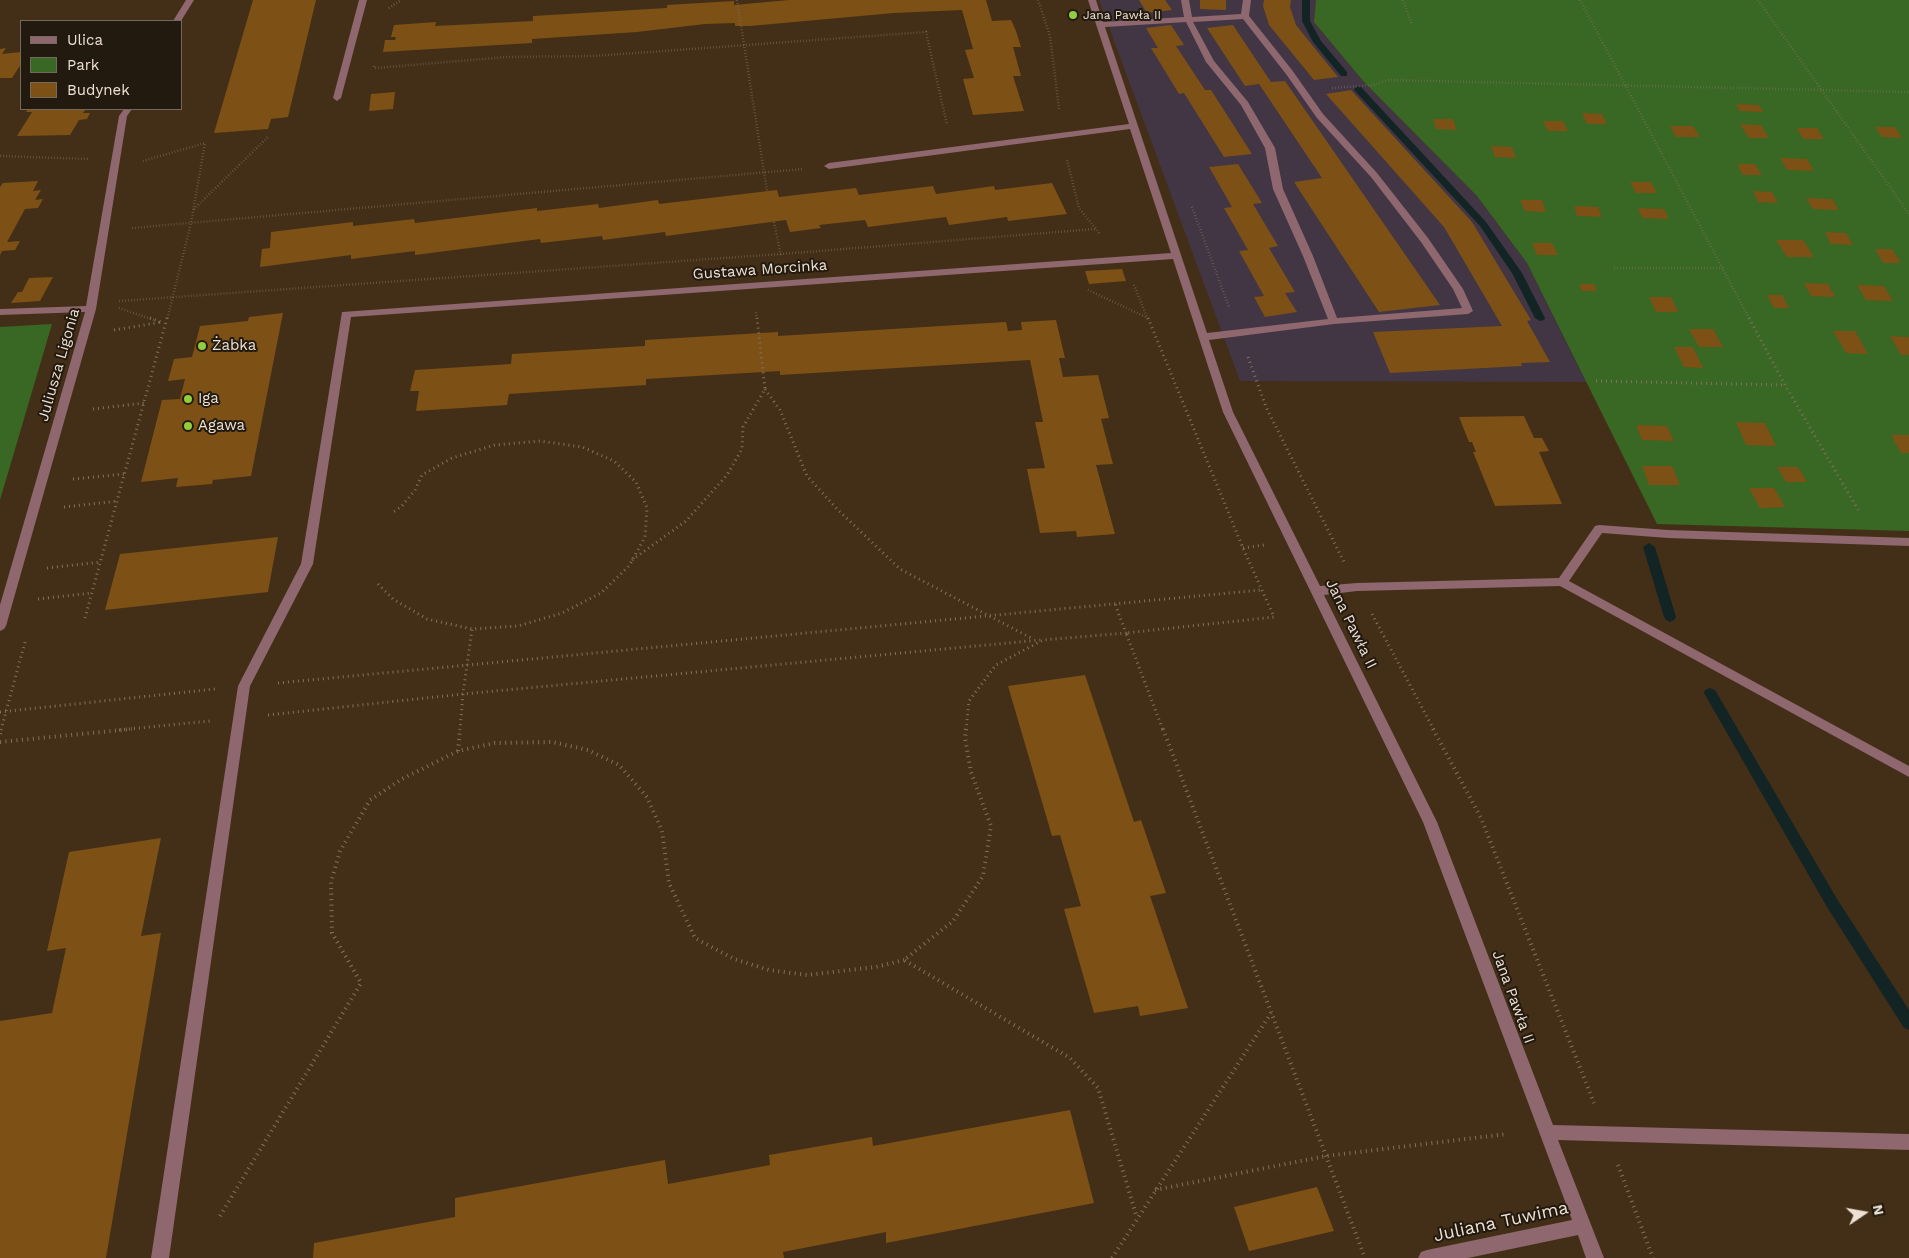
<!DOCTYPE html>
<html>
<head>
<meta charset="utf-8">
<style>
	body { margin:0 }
	#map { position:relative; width:1909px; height:1258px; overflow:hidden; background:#432f17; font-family:"Work Sans",sans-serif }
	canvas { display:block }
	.legend { position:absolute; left:20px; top:20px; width:162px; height:90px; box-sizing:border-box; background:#22190f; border:1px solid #74695d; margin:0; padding:6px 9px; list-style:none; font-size:15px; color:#eee0d3 }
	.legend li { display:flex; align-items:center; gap:10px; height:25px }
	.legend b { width:25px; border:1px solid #74695d }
	.north { position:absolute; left:1839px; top:1188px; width:50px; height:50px; -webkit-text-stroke:4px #22190f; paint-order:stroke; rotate:78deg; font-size:14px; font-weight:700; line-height:20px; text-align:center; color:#eee0d3 }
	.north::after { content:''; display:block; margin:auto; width:18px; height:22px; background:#eee0d3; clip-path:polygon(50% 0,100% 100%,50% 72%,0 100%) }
</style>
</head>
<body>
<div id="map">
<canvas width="1909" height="1258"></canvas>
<ul class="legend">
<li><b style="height:6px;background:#8f676e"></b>Ulica</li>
<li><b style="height:14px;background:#386823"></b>Park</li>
<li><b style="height:14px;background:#7d5015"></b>Budynek</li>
</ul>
<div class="north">N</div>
</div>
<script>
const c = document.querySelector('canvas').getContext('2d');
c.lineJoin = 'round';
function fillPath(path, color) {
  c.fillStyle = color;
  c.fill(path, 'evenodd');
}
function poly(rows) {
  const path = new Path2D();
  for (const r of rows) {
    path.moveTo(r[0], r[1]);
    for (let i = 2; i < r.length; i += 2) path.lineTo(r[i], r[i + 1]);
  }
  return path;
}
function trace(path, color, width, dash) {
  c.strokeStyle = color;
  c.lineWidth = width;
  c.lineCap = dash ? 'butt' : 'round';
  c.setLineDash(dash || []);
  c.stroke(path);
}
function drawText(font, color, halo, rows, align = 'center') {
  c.font = font + ' "Work Sans",sans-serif';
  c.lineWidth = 4;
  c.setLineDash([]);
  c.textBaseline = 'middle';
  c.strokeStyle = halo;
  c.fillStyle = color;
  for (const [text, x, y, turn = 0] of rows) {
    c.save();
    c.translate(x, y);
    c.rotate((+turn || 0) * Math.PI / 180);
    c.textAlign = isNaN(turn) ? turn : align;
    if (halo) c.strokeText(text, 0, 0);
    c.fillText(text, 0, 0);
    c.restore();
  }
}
const industrial = poly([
	[1099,0,1316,0,1314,22,1364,82,1477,196,1527,263,1586,382,1240,381]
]);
const green = poly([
	[1316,0,1909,0,1909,531,1657,524,1527,263,1477,196,1364,82,1314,22],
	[52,324,0,500,0,327]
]);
const stream = poly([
	[1302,0,1310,0,1310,21,1321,41,1347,72,1347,76,1341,76,1313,42,1302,21,1302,0],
	[1358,86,1361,87,1486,222,1522,273,1545,318,1544,320,1540,321,1535,318,1512,273,1480,226,1355,91,1354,89,1358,86],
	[1649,543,1655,547,1676,617,1674,620,1670,622,1666,620,1664,617,1643,547,1649,543],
	[1710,688,1715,690,1837,899,1909,1010,1909,1030,1904,1028,1827,907,1704,693,1705,690,1710,688]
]);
const building = poly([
	[253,0,316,0,288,117,271,119,268,129,214,133],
	[789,0,986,0,992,21,1011,20,1016,31,1021,47,1013,47,1021,76,1013,76,1024,111,973,115,963,79,974,78,965,50,973,49,962,10,894,13,750,26,735,26,735,23,705,24,637,32,532,39,532,43,515,44,383,52,385,40,395,40,396,37,391,37,394,25,436,22,435,26,475,24,533,21,533,16,667,8,667,5,734,1,734,5],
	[1139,0,1165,0,1172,10,1147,13],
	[1200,0,1226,0,1226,10,1200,9],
	[1264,0,1291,0,1290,7,1296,25,1338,77,1314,80,1269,25,1263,6],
	[1171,25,1184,45,1176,46,1205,90,1211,90,1252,154,1224,157,1184,93,1179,94,1151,48,1158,48,1146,28],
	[1233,25,1271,82,1285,81,1440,305,1379,312,1294,182,1322,178,1259,84,1245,86,1207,28],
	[6,48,2,54,21,52,21,64,12,78,0,78,0,49],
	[1351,90,1472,222,1531,320,1527,321,1550,362,1521,363,1522,366,1390,373,1373,332,1502,326,1444,227,1326,94],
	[395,92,393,109,369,111,371,94],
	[1736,104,1759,105,1763,112,1740,111],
	[28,109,86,109,83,113,90,113,87,119,79,120,70,135,17,136,32,112,26,112],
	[1582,113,1602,114,1607,124,1587,124],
	[1433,119,1453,119,1457,130,1436,129],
	[1543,121,1563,121,1568,131,1548,131],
	[1740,124,1761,125,1769,138,1749,138],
	[1670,126,1693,126,1700,137,1676,137],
	[1875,127,1895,127,1902,138,1882,137],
	[1797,128,1817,128,1824,139,1803,139],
	[1491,146,1512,147,1516,158,1495,157],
	[1780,158,1807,159,1814,171,1787,170],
	[1238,164,1262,203,1253,204,1278,246,1269,248,1295,292,1285,293,1297,312,1265,317,1254,297,1264,296,1239,251,1248,250,1224,208,1232,207,1209,167],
	[1737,164,1755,164,1762,175,1743,175],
	[38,181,33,191,41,190,35,200,43,199,38,208,25,209,7,242,20,241,15,250,2,251,0,255,0,187,3,183],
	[1630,182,1651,182,1657,193,1636,193],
	[1052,183,1067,214,1008,221,1007,217,949,225,946,217,868,227,865,220,819,225,821,228,790,232,786,220,666,236,665,232,603,240,602,236,541,243,540,239,415,255,415,251,351,259,351,255,260,267,262,249,270,248,271,232,353,222,353,226,414,219,415,223,537,208,537,211,598,204,599,208,658,200,659,204,777,190,779,197,856,188,859,195,933,186,936,194,994,186,995,190],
	[1753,191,1772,192,1778,203,1758,202],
	[1806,198,1832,199,1839,210,1813,209],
	[1520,200,1542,200,1546,212,1525,211],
	[1574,206,1598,207,1602,217,1577,216],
	[1638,208,1664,209,1669,219,1642,218],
	[1825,232,1846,233,1853,245,1831,244],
	[1776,240,1803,240,1814,257,1787,257],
	[1532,243,1552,243,1558,255,1537,255],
	[1875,249,1892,249,1901,263,1883,263],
	[1122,269,1126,281,1089,284,1085,271],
	[53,277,40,301,11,303,18,292,22,292,29,278],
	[1804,283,1828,284,1835,297,1811,296],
	[1579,284,1594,284,1597,291,1582,291],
	[1857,285,1884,286,1893,301,1866,300],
	[1767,295,1782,295,1789,308,1774,308],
	[1649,297,1671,297,1678,312,1656,312],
	[283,313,251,476,213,480,212,484,176,487,178,478,141,482,162,400,180,399,185,379,168,381,174,359,192,357,200,326,248,321,249,317],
	[1056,320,1065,358,1059,358,1063,377,1098,375,1109,418,1101,419,1113,464,1096,465,1115,534,1077,537,1076,531,1040,533,1027,469,1045,468,1035,422,1043,422,1030,360,780,375,780,371,646,379,646,385,509,394,507,405,416,411,419,391,410,391,415,370,511,364,512,354,645,346,645,340,778,332,778,336,1006,322,1008,331,1022,330,1021,322],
	[1689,329,1713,329,1723,347,1699,347],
	[1833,331,1855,331,1868,354,1846,353],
	[1890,336,1909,337,1909,355,1901,355],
	[1674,347,1693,347,1703,368,1684,367],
	[1524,416,1534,438,1542,438,1549,451,1539,452,1562,504,1495,506,1473,452,1476,452,1472,442,1469,442,1459,417],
	[1736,422,1765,423,1776,446,1746,445],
	[1636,425,1667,426,1674,441,1642,440],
	[1891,435,1909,435,1909,453,1901,453],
	[1642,466,1672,466,1680,485,1649,485],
	[1777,467,1798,467,1807,482,1786,482],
	[1749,488,1774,488,1785,507,1760,508],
	[278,537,268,592,105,610,120,554],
	[1085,675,1134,822,1141,820,1166,893,1150,896,1188,1008,1140,1016,1138,1006,1094,1013,1064,909,1081,906,1060,835,1052,836,1008,686],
	[161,838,141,936,161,933,106,1258,0,1258,0,1021,52,1013,66,948,47,951,69,852],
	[1070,1110,1094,1203,886,1243,886,1232,783,1252,784,1258,313,1258,314,1243,455,1217,455,1198,665,1160,668,1184,770,1165,769,1155,872,1137,873,1146],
	[1317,1187,1334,1231,1249,1251,1234,1207]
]);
const pathFar2 = poly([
	[737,0,767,191],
	[1038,0,1050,36,1059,109],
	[1403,0,1412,25],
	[1580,0,1750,320],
	[1758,0,1909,214],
	[389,8,401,0],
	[374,66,374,68,507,57,594,56,926,32,947,125],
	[1332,88,1373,85,1388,80,1909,92],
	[0,156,88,159],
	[1067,160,1079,208,1100,234],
	[143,161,205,143,191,223,167,320],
	[1192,207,1229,307],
	[194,209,269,136],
	[774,222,781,256],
	[132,228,803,169],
	[1614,268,1723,268],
	[1134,285,1148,320],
	[1088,290,1148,318],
	[119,301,781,254,1096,229],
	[119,308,154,320],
	[756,312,757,320]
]);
const pathFar1 = poly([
	[150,318,161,322],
	[1148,318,1243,548,1274,617,1126,633,1163,730],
	[1749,318,1785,385,1860,513],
	[114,330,162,322],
	[1248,357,1266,407,1344,562],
	[1596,381,1784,385],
	[765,389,780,410,807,476,837,509,900,569,1033,639],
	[93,409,144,403],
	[73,479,125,474],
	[64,507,118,501],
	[1243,548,1264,545],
	[632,560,686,521,727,475,742,449,743,427,765,389,757,318],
	[47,568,101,562],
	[378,584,393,599,427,619,472,629,518,626,562,613,601,593,629,566,645,537,647,508,636,482,614,461,582,447,540,441,495,445,452,458,422,475,415,490,402,506,392,513],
	[38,599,92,593],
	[1372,614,1434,730],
	[85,618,167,318],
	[278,683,1261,590],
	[0,712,215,689],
	[268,715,463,694,472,629],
	[1,730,25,642],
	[119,730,210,721],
	[460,730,463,694,1040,640],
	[966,730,969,701,996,665,1043,640,1126,633,1115,604]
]);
const path = poly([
	[966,729,965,738,971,772,991,826,983,876,953,921,904,960,1070,1058,1098,1088,1137,1218],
	[1163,729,1365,1258],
	[1433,729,1481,818,1594,1103],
	[0,734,1,729],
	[0,742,132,729],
	[458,751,460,729],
	[1618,1165,1653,1258],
	[1155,1190,1326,1156,1507,1134],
	[220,1216,361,983,332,933,331,882,340,851,370,800,402,779,458,751,495,743,552,742,588,750,619,765,647,797,662,831,669,883,695,938,734,959,769,970,807,975,876,967,904,960],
	[1112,1258,1271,1013]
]);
const minor = poly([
	[186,0,194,0,181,21,173,21,186,0],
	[359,0,367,0,341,98,337,101,333,98,359,0],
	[1088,0,1096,0,1103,22,1184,17,1181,0,1189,0,1192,17,1241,14,1243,0,1251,0,1249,16,1292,70,1323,114,1377,173,1428,238,1463,289,1473,311,1468,314,1334,324,1209,340,1233,412,1320,586,1357,583,1559,578,1595,526,1599,525,1668,530,1909,538,1909,546,1668,538,1602,533,1569,581,1909,766,1909,777,1560,586,1357,591,1324,595,1437,822,1553,1125,1909,1134,1909,1150,1558,1140,1604,1258,1586,1258,1578,1235,1468,1258,1418,1258,1421,1252,1427,1250,1572,1220,1423,822,1223,412,1173,259,351,317,313,564,250,686,169,1258,151,1258,238,686,301,564,342,312,1171,253,1130,129,829,169,824,166,829,163,1129,124,1088,0],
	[1243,19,1286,74,1317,118,1371,177,1421,242,1453,289,1462,308,1337,318,1313,256,1283,189,1275,148,1248,102,1214,61,1193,22,1243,19],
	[1186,22,1206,62,1241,105,1265,148,1273,189,1303,256,1328,319,1207,333,1105,27,1186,22],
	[124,109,132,109,127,116,96,309,6,626,4,629,0,631,0,605,85,312,0,315,0,309,86,306,119,116,124,109]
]);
const markers = [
	[1073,15,5,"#91cd3f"],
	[202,346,5,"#91cd3f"],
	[188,399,5,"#91cd3f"],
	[188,426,5,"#91cd3f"]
];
const farPoinames = [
	["Jana Pawła II",1083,15]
];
const streetNames = [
	["Gustawa Morcinka",760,270,-4],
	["Juliusza Ligonia",59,365,-74],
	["Jana Pawła II",1351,624,64],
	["Jana Pawła II",1513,997,70]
];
const poiNames = [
	["Żabka",212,346],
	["Iga",198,399],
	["Agawa",198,426]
];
const nearStreetnames = [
	["Juliana Tuwima",1501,1222,-12]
];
fillPath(industrial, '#423645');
fillPath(green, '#386823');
fillPath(stream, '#132425');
fillPath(building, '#7d5015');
trace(pathFar2, '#83715e', 2.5, [0.5, 2.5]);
trace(pathFar1, '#83715e', 3, [1, 4]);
trace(path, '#83715e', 4, [1, 4.5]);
fillPath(minor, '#8f676e');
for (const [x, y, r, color] of markers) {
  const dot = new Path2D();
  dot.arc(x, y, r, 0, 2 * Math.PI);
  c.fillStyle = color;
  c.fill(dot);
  trace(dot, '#22190f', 2);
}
drawText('12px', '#eee0d3', '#22190f', farPoinames, 'left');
drawText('15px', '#eee0d3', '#22190f', streetNames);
drawText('15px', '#eee0d3', '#22190f', poiNames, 'left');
drawText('18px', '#eee0d3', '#22190f', nearStreetnames);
</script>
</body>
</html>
